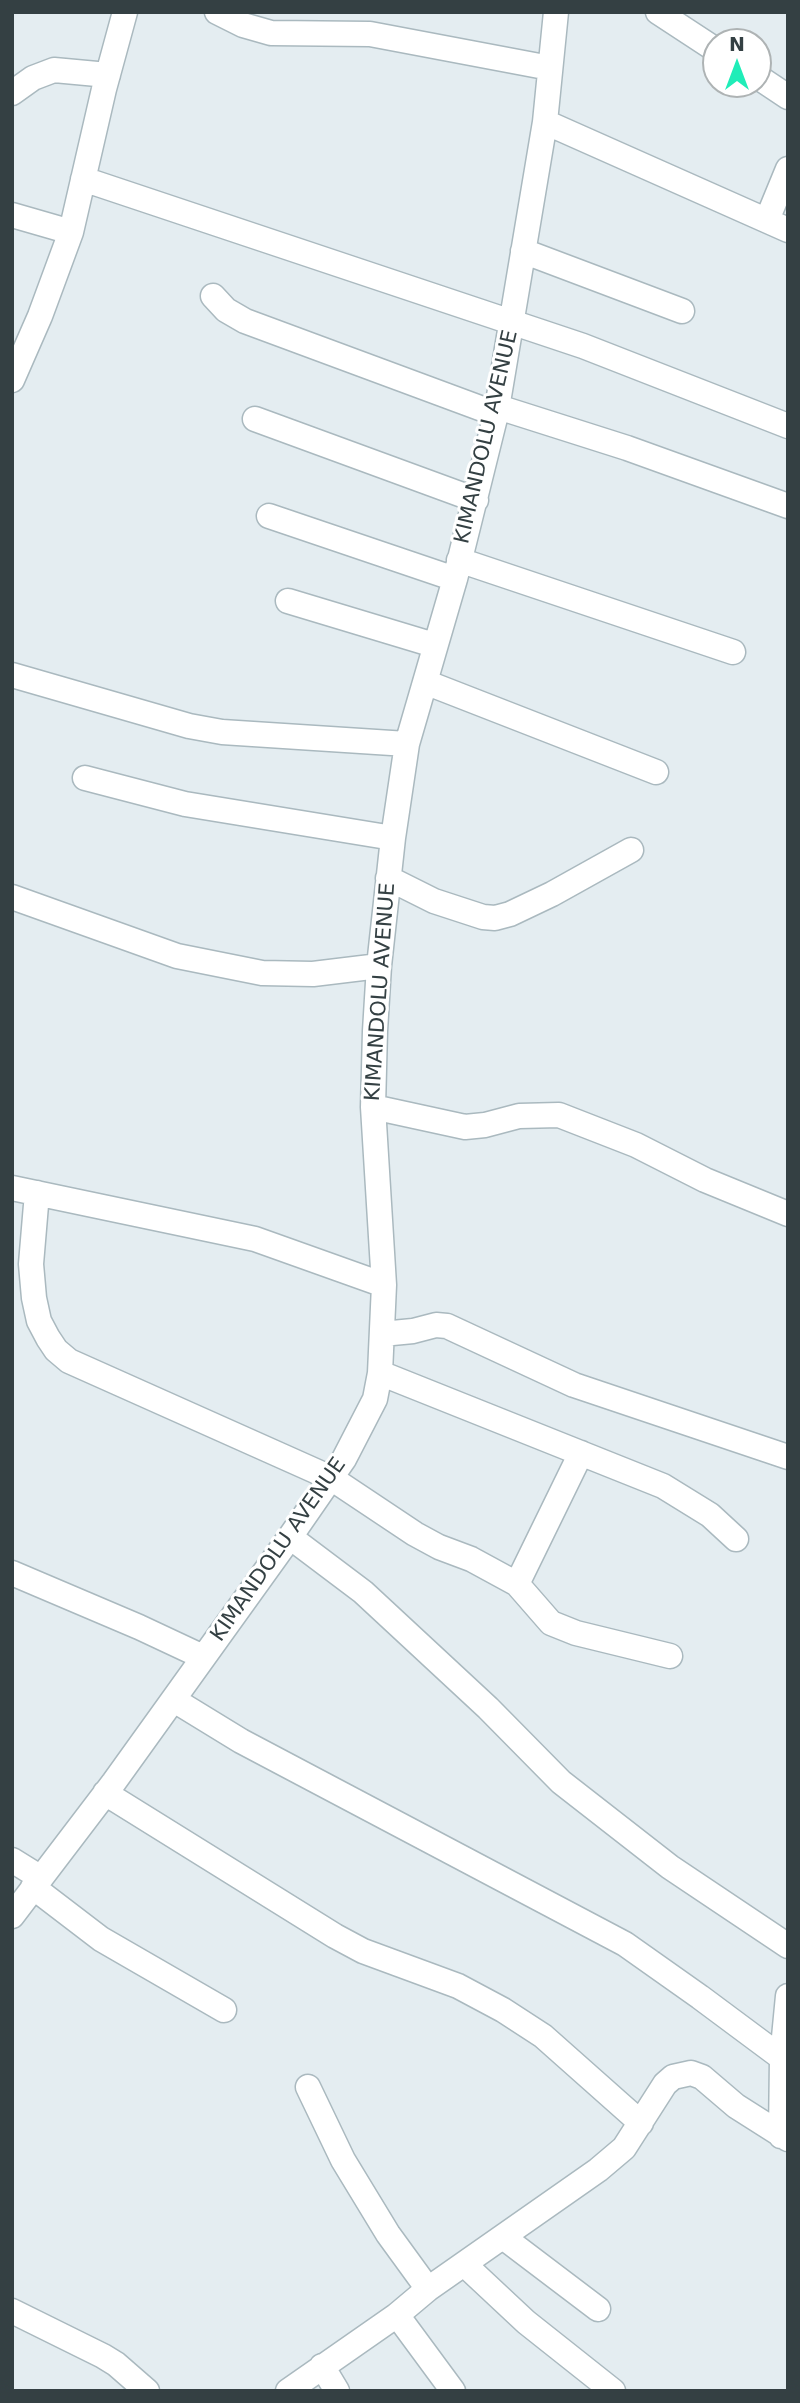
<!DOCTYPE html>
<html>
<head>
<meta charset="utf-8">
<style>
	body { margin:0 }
	#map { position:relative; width:800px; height:2403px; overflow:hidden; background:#e4edf1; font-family:"DejaVu Sans",sans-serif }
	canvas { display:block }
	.frame { position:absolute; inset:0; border:14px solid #344043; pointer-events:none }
	.north { position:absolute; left:702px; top:28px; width:70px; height:70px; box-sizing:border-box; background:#fff; border:2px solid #aeb3b4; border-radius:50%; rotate:0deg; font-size:19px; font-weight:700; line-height:28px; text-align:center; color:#344043 }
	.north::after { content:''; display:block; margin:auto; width:24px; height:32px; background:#1fedb8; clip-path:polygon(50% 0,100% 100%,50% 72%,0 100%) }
</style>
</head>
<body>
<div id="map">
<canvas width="800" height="2403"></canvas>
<div class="frame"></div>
<div class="north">N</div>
</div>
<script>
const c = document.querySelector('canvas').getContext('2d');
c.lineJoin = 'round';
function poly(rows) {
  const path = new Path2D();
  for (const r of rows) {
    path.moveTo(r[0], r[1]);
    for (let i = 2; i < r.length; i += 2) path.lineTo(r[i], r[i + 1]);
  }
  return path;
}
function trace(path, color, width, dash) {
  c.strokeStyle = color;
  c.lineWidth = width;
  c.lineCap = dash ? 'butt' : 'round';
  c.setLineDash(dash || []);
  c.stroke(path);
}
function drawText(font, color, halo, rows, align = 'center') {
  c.font = font + ' "DejaVu Sans",sans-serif';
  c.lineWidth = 6;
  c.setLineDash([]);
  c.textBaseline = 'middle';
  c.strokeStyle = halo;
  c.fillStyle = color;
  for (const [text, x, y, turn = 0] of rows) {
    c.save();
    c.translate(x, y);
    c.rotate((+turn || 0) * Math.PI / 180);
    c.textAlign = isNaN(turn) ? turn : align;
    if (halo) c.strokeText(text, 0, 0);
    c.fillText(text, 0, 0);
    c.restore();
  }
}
const minor = poly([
	[217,12,243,25,271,33,370,34,550,68],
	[658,12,716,50],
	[758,77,788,97],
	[12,93,33,78,54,70,108,75],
	[545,122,788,230],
	[83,179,583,346,788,426],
	[12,215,71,232],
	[767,220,788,169],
	[523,251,682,311],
	[213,296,226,310,245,321,496,414],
	[12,380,40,316,71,232,104,89,125,12],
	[498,407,627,448,788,506],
	[255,419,476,500],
	[269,516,455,579],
	[459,560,733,652],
	[288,601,434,645],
	[12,675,189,726,222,732,407,744],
	[425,682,656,772],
	[85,778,185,804,393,838],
	[388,878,434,901,483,917,495,918,510,914,552,894,631,850],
	[12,897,177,956,262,973,313,974,379,966],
	[373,1107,465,1127,485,1125,519,1116,559,1115,636,1145,705,1180,788,1214],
	[12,1188,255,1239,384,1285],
	[37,1193,31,1264,34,1298,39,1321,48,1338,56,1350,69,1361,331,1478,415,1534,439,1547,471,1559,517,1584,551,1623,576,1633,670,1656],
	[382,1334,413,1331,436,1325,447,1326,574,1385,788,1457],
	[380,1373,663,1486,710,1515,736,1539],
	[290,1537,363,1592,488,1708,561,1782,670,1867,788,1946],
	[12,1573,139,1627,203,1657],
	[517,1584,581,1453],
	[174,1700,241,1741,625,1944,700,1997,782,2058],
	[105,1793,335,1936,363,1951,458,1986,503,2010,543,2036,641,2123],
	[12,1860,41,1878],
	[33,1887,101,1939,224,2010],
	[12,1916,114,1782,290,1537,344,1459,375,1399,380,1373,384,1285,373,1107,375,1031,379,966,393,838,407,744,455,579,496,414,545,122,556,12],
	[308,2087,343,2160,388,2234,428,2289],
	[781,2136,782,2058,788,1996],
	[503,2237,598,2309],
	[464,2264,526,2322,613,2391],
	[12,2311,103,2356,116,2364,147,2391],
	[397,2315,453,2391],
	[322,2366,337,2391],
	[288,2391,397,2315,428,2289,598,2170,624,2148,665,2084,673,2077,691,2073,702,2077,736,2106,788,2139]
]);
const streetNames = [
	["KIMANDOLU AVENUE",487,437,-77],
	["KIMANDOLU AVENUE",381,992,-86],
	["KIMANDOLU AVENUE",279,1550,-55]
];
trace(minor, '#aab9bf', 27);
trace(minor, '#fff', 24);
drawText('21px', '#344043', '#fff', streetNames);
</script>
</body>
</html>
